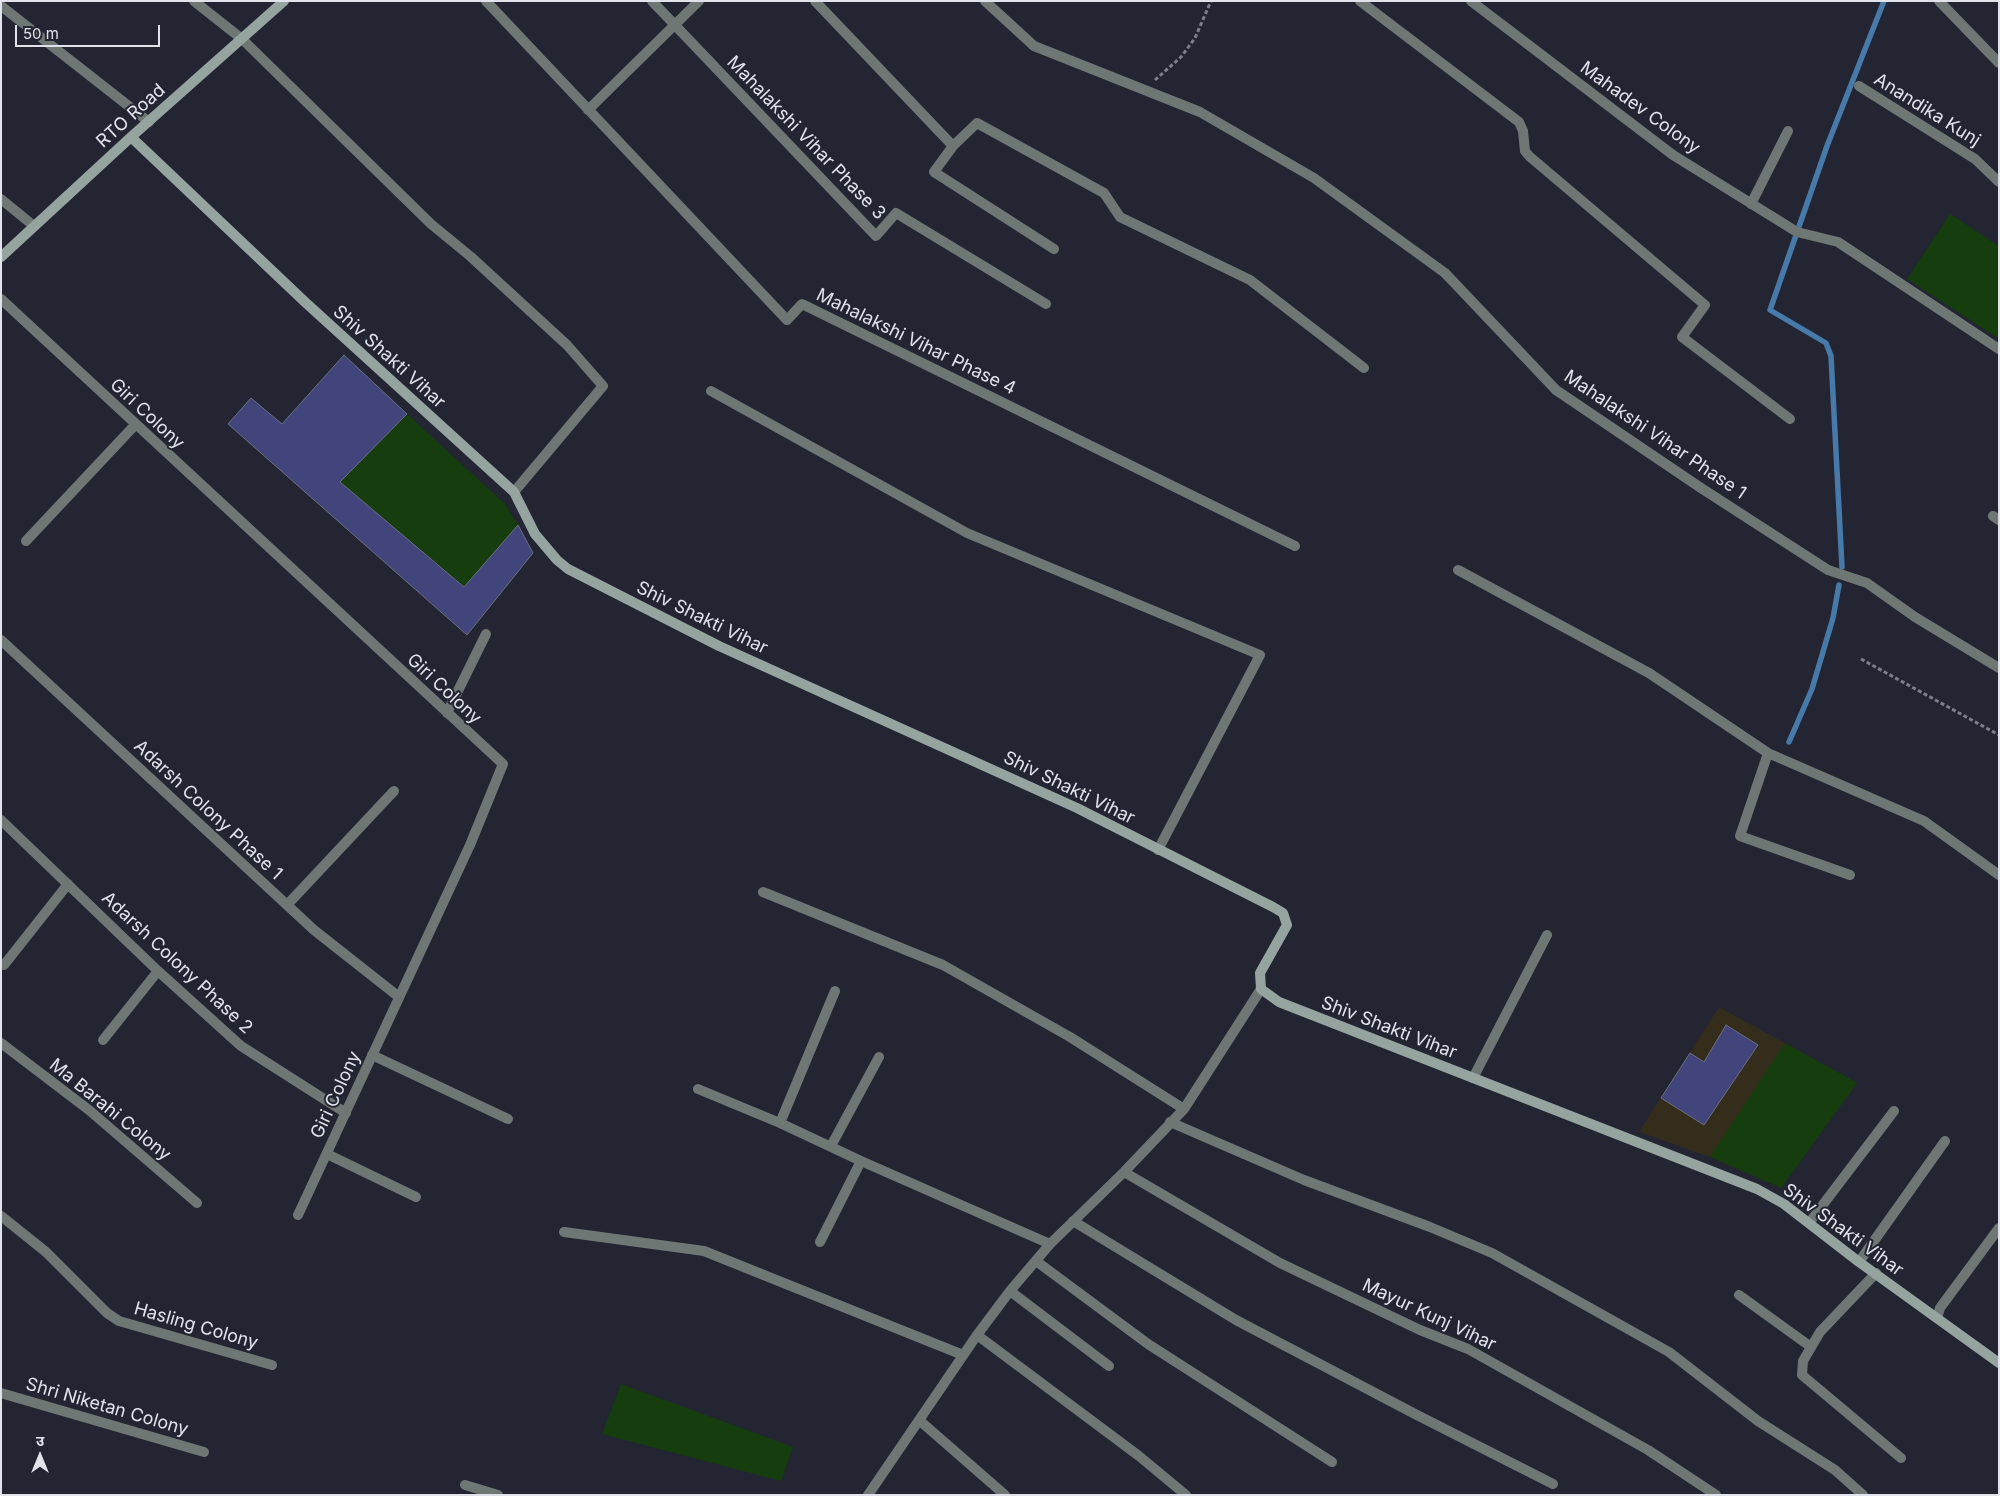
<!DOCTYPE html>
<html>
<head>
<meta charset="utf-8">
<style>
	body { margin:0 }
	#map { position:relative; width:2000px; height:1496px; overflow:hidden; background:#232533; font-family:Inter,"Noto Sans Devanagari",sans-serif }
	canvas { display:block }
	.frame { position:absolute; inset:0; border:2px solid #e1e3ec; pointer-events:none }
	.north { position:absolute; left:15px; top:1431px; width:50px; height:50px; -webkit-text-stroke:4px #232533; paint-order:stroke; rotate:0deg; font-size:14px; font-weight:700; line-height:20px; text-align:center; color:#e1e3ec }
	.north::after { content:''; display:block; margin:auto; width:18px; height:22px; background:#e1e3ec; clip-path:polygon(50% 0,100% 100%,50% 72%,0 100%) }
	.scale { position:absolute; left:15px; top:25px; width:145px; height:22px; box-sizing:border-box; border:2px solid #e1e3ec; border-top:0; padding-left:6px; font-size:15px; line-height:18px; white-space:nowrap; color:#e1e3ec; -webkit-text-stroke:4px #232533; paint-order:stroke }
</style>
</head>
<body>
<div id="map">
<canvas width="2000" height="1496"></canvas>
<div class="frame"></div>
<div class="north">उ</div>
<div class="scale">50 m</div>
</div>
<script>
const c = document.querySelector('canvas').getContext('2d');
c.lineJoin = 'round';
function fillPath(path, color) {
  c.fillStyle = color;
  c.fill(path, 'evenodd');
}
function poly(rows) {
  const path = new Path2D();
  for (const r of rows) {
    path.moveTo(r[0], r[1]);
    for (let i = 2; i < r.length; i += 2) path.lineTo(r[i], r[i + 1]);
  }
  return path;
}
function trace(path, color, width, dash) {
  c.strokeStyle = color;
  c.lineWidth = width;
  c.lineCap = dash ? 'butt' : 'round';
  c.setLineDash(dash || []);
  c.stroke(path);
}
function drawText(font, color, halo, rows, align = 'center') {
  c.font = font + ' Inter,sans-serif';
  c.lineWidth = 4;
  c.setLineDash([]);
  c.textBaseline = 'middle';
  c.strokeStyle = halo;
  c.fillStyle = color;
  for (const [text, x, y, turn = 0] of rows) {
    c.save();
    c.translate(x, y);
    c.rotate((+turn || 0) * Math.PI / 180);
    c.textAlign = isNaN(turn) ? turn : align;
    if (halo) c.strokeText(text, 0, 0);
    c.fillText(text, 0, 0);
    c.restore();
  }
}
const education = poly([
	[1719,1007,1857,1083,1781,1188,1710,1157,1639,1132]
]);
const green = poly([
	[1950,214,1999,246,1999,339,1907,279],
	[407,414,505,504,518,525,464,587,340,482],
	[1785,1043,1857,1083,1781,1188,1710,1157],
	[621,1384,793,1447,781,1481,602,1434]
]);
const stream = poly([
	[1842,567,1831,356,1826,343,1770,310,1827,146,1884,1],
	[1789,742,1812,689,1833,618,1839,585]
]);
const building = poly([
	[344,355,407,414,340,482,464,587,518,525,533,553,467,635,228,424,251,398,282,424,344,355],
	[1726,1025,1758,1045,1704,1125,1661,1098,1690,1053,1704,1062,1726,1025]
]);
const path = poly([
	[1155,80,1181,57,1195,38,1211,1],
	[1861,659,1999,735]
]);
const street = poly([
	[194,1,242,39,431,224,470,256,567,345,603,386,514,492],
	[486,1,787,320,802,304,1295,546],
	[652,1,876,236,896,213,1046,304],
	[815,1,953,146],
	[985,1,1034,46,1200,112,1314,178,1445,273,1556,390,1701,488,1828,570,1867,583,1915,617,1999,668],
	[1360,1,1519,122,1523,131,1525,151,1529,156,1705,305,1682,337,1790,419],
	[1471,1,1673,155,1797,232,1838,242,1999,349],
	[1939,1,1999,63],
	[1,6,149,122],
	[1859,86,1975,159,1999,182],
	[588,110,699,1],
	[1,199,34,226],
	[1751,204,1788,131],
	[1054,249,934,172,953,146,977,123,1104,193,1120,217,1250,280,1364,368],
	[1,299,503,764,470,845,298,1215],
	[711,391,967,533,1260,655,1158,850],
	[1993,516,1999,520],
	[26,541,135,425],
	[1458,570,1649,673,1768,753,1924,821,1999,875],
	[1,640,314,930,399,997],
	[447,713,486,634],
	[1768,753,1740,836,1850,875],
	[1,820,158,971,241,1046,346,1113],
	[763,892,943,965,1070,1037,1184,1109],
	[287,905,394,791],
	[4,965,68,884],
	[103,1040,158,971],
	[1,1043,89,1110,197,1203],
	[372,1055,508,1119],
	[1473,1078,1547,935],
	[698,1089,780,1123,861,1161,1050,1244],
	[1170,1122,1304,1180,1430,1227,1492,1253,1669,1352,1758,1421,1835,1470,1863,1495],
	[780,1123,835,991],
	[831,1146,879,1057],
	[327,1154,416,1197],
	[1124,1172,1280,1263,1420,1330,1468,1349,1648,1450,1716,1495],
	[1,1216,46,1252,107,1313,119,1321,272,1365],
	[1073,1221,1236,1320,1415,1414,1553,1484],
	[1809,1223,1894,1111],
	[564,1232,704,1251,963,1355],
	[820,1242,861,1161],
	[1036,1261,1148,1344,1332,1462],
	[1859,1262,1945,1141],
	[1876,1273,1820,1332,1803,1361,1802,1375,1901,1458],
	[1010,1291,1109,1366],
	[1739,1295,1811,1347],
	[1937,1318,1940,1308,1999,1228],
	[977,1335,1139,1456,1186,1495],
	[1,1393,204,1452],
	[919,1420,1005,1495],
	[465,1485,498,1495],
	[868,1495,977,1335,1010,1291,1050,1244,1124,1172,1184,1109,1261,989]
]);
const secondary = poly([
	[131,137,305,302,514,492,535,534,557,560,568,569,719,646,1077,808,1273,907,1283,913,1287,925,1260,973,1261,989,1279,1002,1757,1189,1784,1204,1859,1262,1999,1363],
	[1,257,131,137,284,1]
]);
const streetNames = [
	["Mahadev Colony",1640,108,36],
	["Anandika Kunj",1927,110,32],
	["RTO Road",131,116,-42],
	["Mahalakshi Vihar Phase 3",806,138,46],
	["Mahalakshi Vihar Phase 4",916,342,26],
	["Shiv Shakti Vihar",389,357,42],
	["Giri Colony",147,414,43],
	["Mahalakshi Vihar Phase 1",1655,435,34],
	["Shiv Shakti Vihar",702,618,26],
	["Giri Colony",444,689,43],
	["Shiv Shakti Vihar",1069,788,26],
	["Adarsh Colony Phase 1",208,810,43],
	["Adarsh Colony Phase 2",177,963,43],
	["Shiv Shakti Vihar",1389,1028,21],
	["Giri Colony",336,1095,-65],
	["Ma Barahi Colony",110,1110,39],
	["Shiv Shakti Vihar",1843,1230,36],
	["Mayur Kunj Vihar",1429,1315,25],
	["Hasling Colony",196,1326,16],
	["Shri Niketan Colony",107,1407,16]
];
fillPath(education, '#342d1c');
fillPath(green, '#153d0d');
trace(stream, '#4779a9', 5.5);
fillPath(building, '#42447c');
trace(building, '#6c6e7e', 1);
trace(path, '#7c7e8a', 3, [4, 2.5]);
trace(street, '#6e7773', 10);
trace(secondary, '#96a49f', 10);
drawText('18px', '#e1e3ec', '#232533', streetNames);
</script>
</body>
</html>
